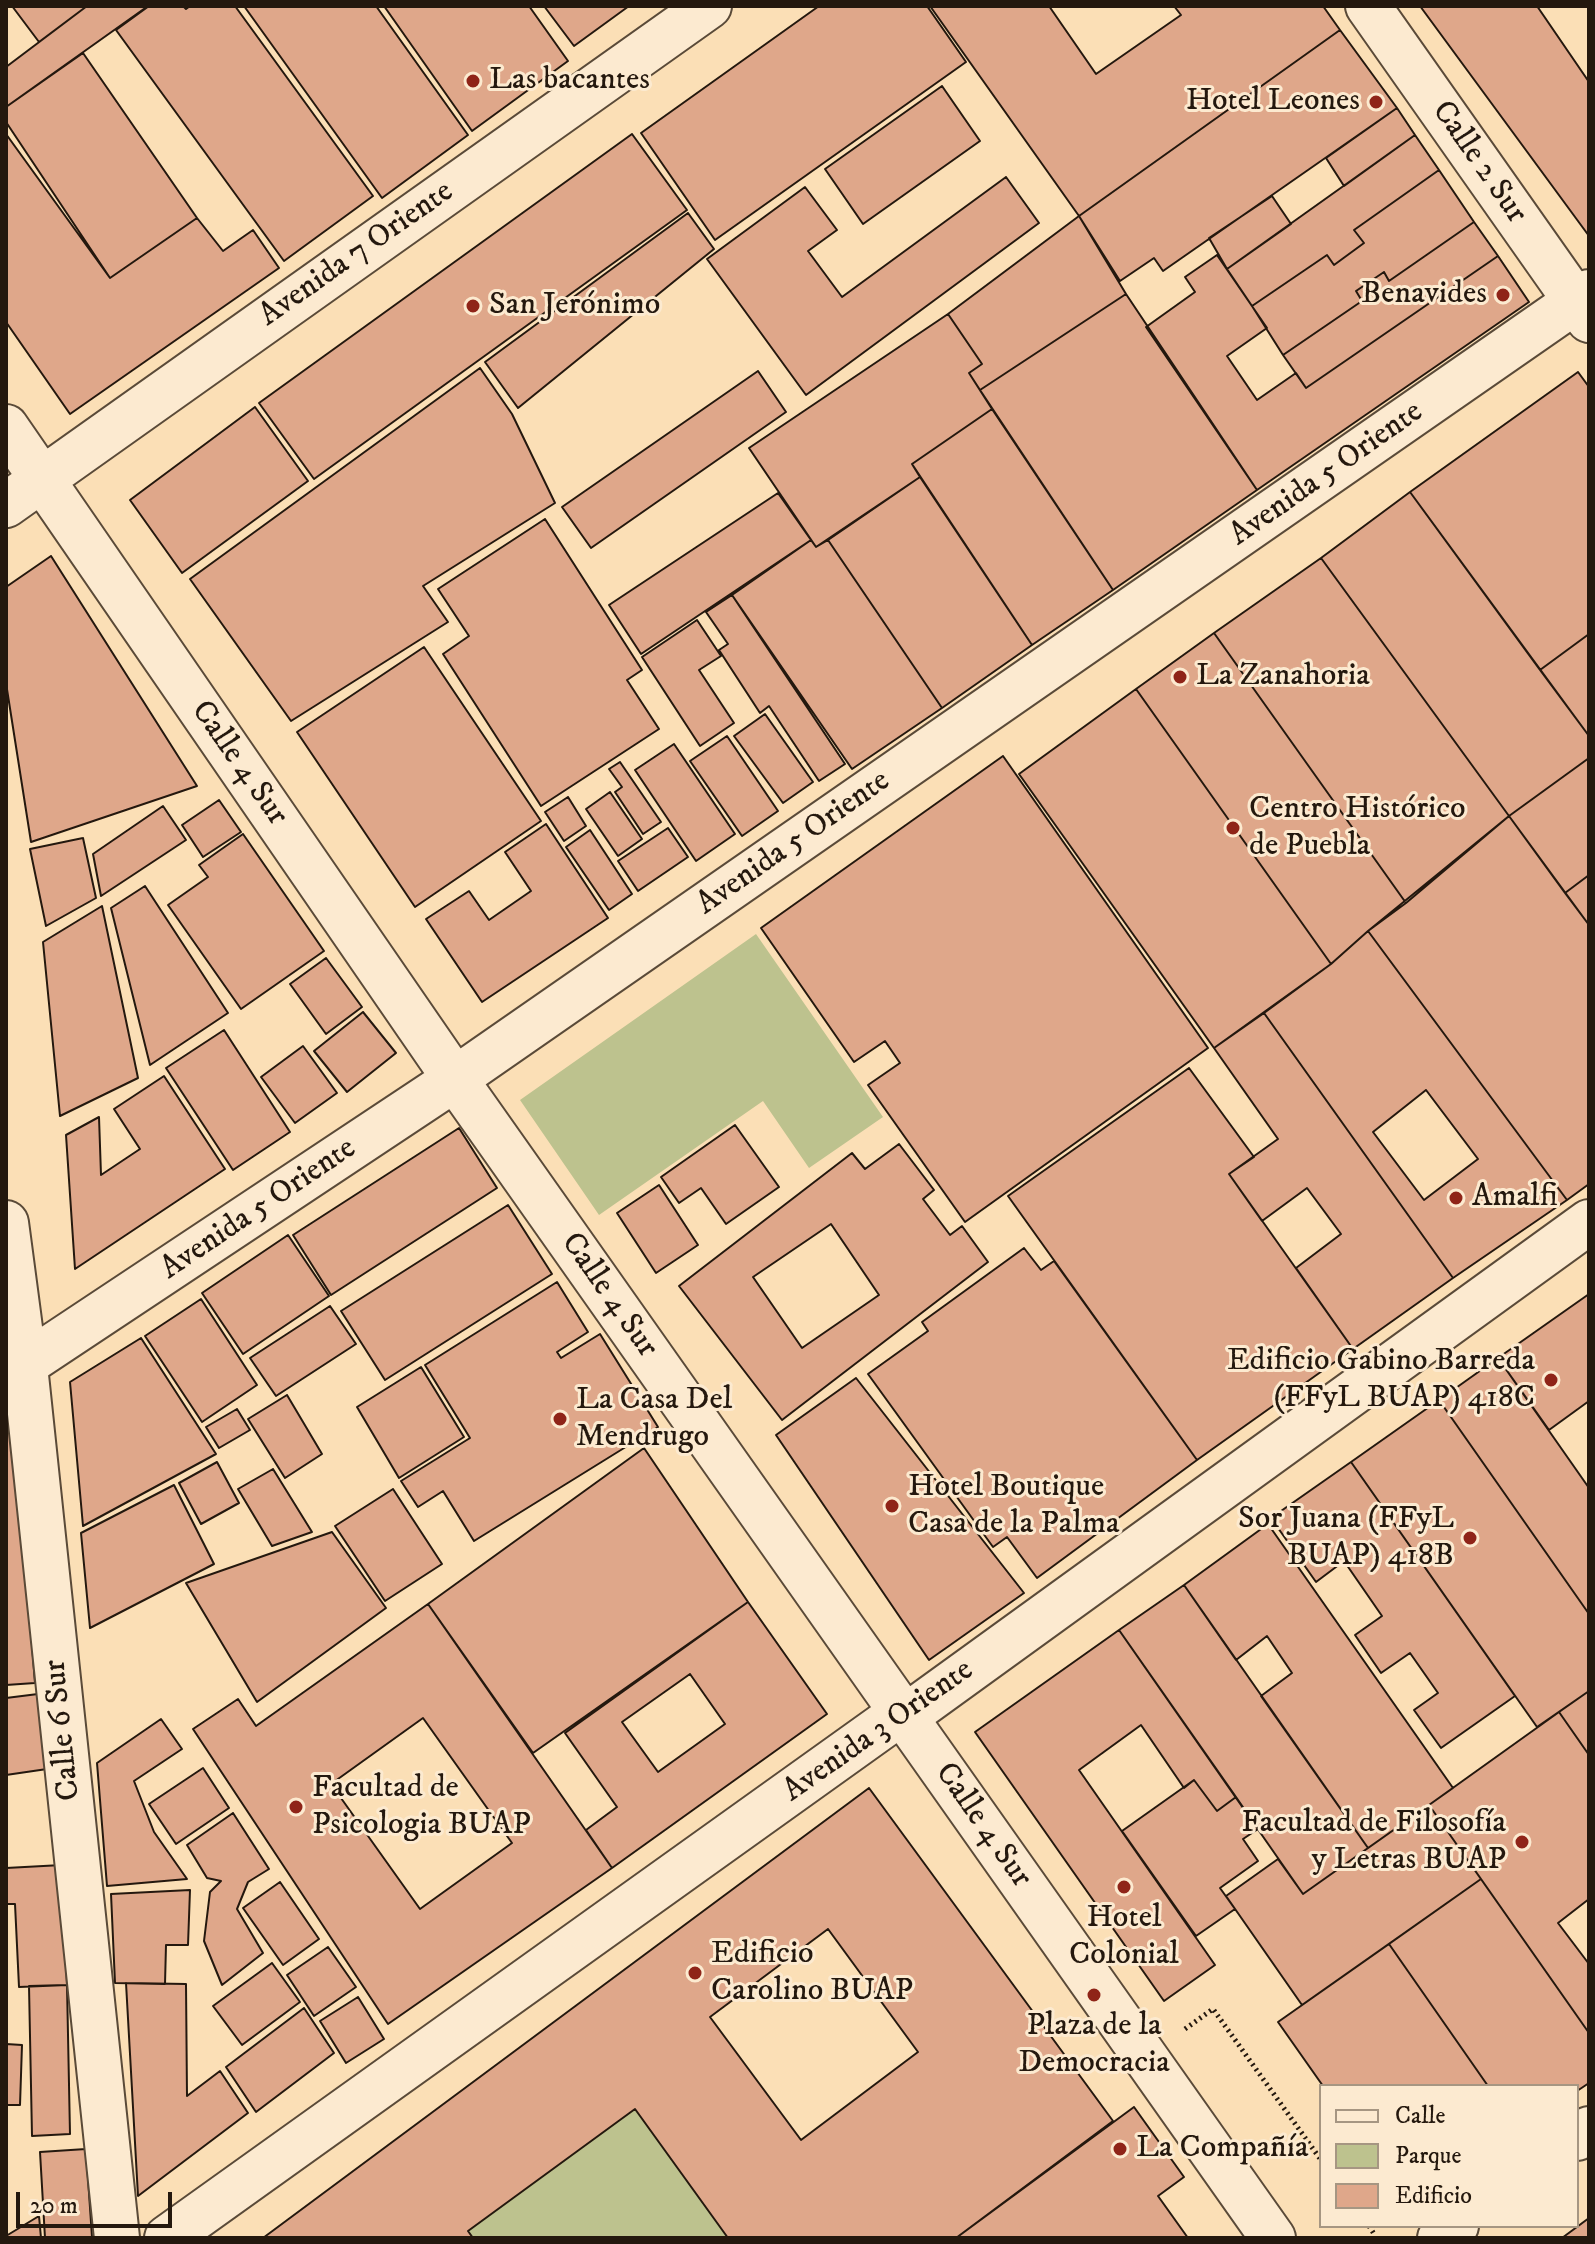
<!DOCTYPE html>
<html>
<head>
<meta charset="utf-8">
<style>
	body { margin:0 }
	#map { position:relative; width:1595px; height:2244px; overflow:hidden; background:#fbdfb6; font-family:"IM FELL DW Pica",serif }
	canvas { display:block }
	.frame { position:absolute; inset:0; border:8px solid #24180e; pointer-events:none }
	.legend { position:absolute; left:1319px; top:2084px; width:260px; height:144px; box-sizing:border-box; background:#fcead0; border:2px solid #a69682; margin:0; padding:10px 14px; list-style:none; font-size:24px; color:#24180e }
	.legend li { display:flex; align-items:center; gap:16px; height:40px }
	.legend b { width:40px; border:2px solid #a69682 }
	.scale { position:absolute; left:16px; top:2192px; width:156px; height:36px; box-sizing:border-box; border:4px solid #24180e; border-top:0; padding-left:10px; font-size:24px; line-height:28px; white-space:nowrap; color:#24180e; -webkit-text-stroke:6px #fcead0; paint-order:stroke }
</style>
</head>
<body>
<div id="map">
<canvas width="1595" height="2244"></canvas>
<div class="frame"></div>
<ul class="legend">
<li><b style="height:10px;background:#fcead0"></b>Calle</li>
<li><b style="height:22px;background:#bdc28e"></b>Parque</li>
<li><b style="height:22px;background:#dfa78a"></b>Edificio</li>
</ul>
<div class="scale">20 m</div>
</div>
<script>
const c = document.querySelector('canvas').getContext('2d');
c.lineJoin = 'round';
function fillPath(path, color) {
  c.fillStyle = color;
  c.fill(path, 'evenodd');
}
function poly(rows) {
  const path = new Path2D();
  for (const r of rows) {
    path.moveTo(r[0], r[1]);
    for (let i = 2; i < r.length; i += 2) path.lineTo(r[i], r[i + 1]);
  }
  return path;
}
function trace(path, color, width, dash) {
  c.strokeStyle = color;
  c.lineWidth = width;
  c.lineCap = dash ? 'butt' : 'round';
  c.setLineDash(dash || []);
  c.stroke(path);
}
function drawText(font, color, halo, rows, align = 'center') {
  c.font = font + ' "IM FELL DW Pica",serif';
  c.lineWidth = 6;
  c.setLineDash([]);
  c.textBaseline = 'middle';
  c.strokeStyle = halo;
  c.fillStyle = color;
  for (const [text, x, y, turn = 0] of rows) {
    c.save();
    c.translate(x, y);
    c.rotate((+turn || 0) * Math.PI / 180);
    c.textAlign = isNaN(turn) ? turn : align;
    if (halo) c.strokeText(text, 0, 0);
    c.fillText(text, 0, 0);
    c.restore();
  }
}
const green = poly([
	[756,934,883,1117,809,1168,763,1101,599,1215,520,1100],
	[635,2109,728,2238,473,2238,468,2231]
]);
const building = poly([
	[12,6,87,6,39,42,12,6],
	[87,6,148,6,6,107,6,67,87,6],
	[149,6,183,6,186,9,190,6,235,6,373,196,284,261,116,30,149,6],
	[244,6,376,6,468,135,382,198,244,6],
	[384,6,529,6,568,61,472,131,384,6],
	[544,6,629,6,574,46,544,6],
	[819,6,927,6,966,62,715,240,641,133,819,6],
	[930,6,1049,6,1096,74,1181,15,1174,6,1323,6,1340,30,1079,216,930,6],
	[1420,6,1537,6,1589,82,1589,236,1420,6],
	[1340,30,1397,108,1163,271,1154,258,1120,281,1079,216,1340,30],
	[83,53,197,218,110,278,6,122,6,107,83,53],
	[942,86,980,141,863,224,825,169,942,86],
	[1397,108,1415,135,1344,186,1326,158,1397,108],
	[6,134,110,278,197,218,223,251,253,230,279,268,70,414,6,322,6,134],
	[632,134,687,210,314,479,259,403,632,134],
	[1415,135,1439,170,1354,230,1364,243,1334,265,1327,255,1252,306,1227,269,1415,135],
	[1439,170,1474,222,1389,281,1384,272,1356,291,1362,301,1283,355,1252,306,1327,255,1334,265,1364,243,1354,230,1439,170],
	[1006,177,1039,223,806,395,707,259,805,187,837,230,808,251,842,297,1006,177],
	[1272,196,1291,224,1227,269,1209,238,1272,196],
	[688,213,714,249,518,408,485,362,688,213],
	[1079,216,1126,294,980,390,969,373,982,364,948,314,1079,216],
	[1474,222,1498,256,1306,388,1283,355,1362,301,1356,291,1384,272,1389,281,1474,222],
	[1217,255,1267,328,1227,356,1257,400,1296,373,1306,388,1498,256,1529,302,1257,490,1146,327,1195,292,1185,277,1217,255],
	[1126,294,1257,490,1113,590,980,390,1126,294],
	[948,314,982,364,969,373,992,409,912,464,920,477,816,547,749,448,948,314],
	[480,368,512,414,555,503,423,586,448,622,291,721,190,579,480,368],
	[758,371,786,412,591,548,562,507,758,371],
	[1578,372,1589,387,1589,634,1540,670,1410,492,1578,372],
	[255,407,308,481,182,573,130,500,255,407],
	[992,409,1113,590,1032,645,912,464,992,409],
	[920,477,1032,645,942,708,828,540,920,477],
	[1410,492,1589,736,1589,758,1509,816,1321,558,1410,492],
	[778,493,811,540,641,654,609,605,778,493],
	[545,519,642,670,627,680,659,729,541,806,443,654,469,636,438,589,545,519],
	[811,540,816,547,828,540,942,708,852,769,732,595,811,540],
	[51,556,197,786,31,842,6,683,6,587,51,556],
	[1321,558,1509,816,1406,903,1214,633,1321,558],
	[732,595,845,764,819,781,769,706,760,713,719,650,728,644,706,612,732,595],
	[697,620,721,656,699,670,734,723,700,746,642,657,697,620],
	[1214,633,1406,903,1368,931,1331,964,1136,689,1214,633],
	[1589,634,1589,736,1540,670,1589,634],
	[424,647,541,821,415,907,297,732,424,647],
	[1136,689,1331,964,1214,1048,1019,774,1136,689],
	[765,714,813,782,783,803,734,736,765,714],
	[727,736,778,811,742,836,690,761,727,736],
	[674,744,735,834,696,861,635,770,674,744],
	[1003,756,1208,1048,965,1222,868,1085,900,1063,885,1041,854,1062,761,928,1003,756],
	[1589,758,1589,875,1565,893,1509,816,1589,758],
	[620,762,661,822,643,834,615,792,622,787,609,769,620,762],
	[610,792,642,839,618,856,586,809,610,792],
	[568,797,586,826,564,841,545,812,568,797],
	[219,800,241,832,203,857,182,825,219,800],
	[163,806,186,840,101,896,93,854,163,806],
	[1509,816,1589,925,1589,1184,1567,1200,1368,931,1509,816],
	[546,824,608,918,482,1002,426,919,469,891,489,920,531,891,505,852,546,824],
	[668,828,688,857,638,891,618,861,668,828],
	[590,830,632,894,609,910,566,847,590,830],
	[243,834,324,951,241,1009,168,905,208,877,199,865,243,834],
	[83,838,96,898,46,926,30,849,83,838],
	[1589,875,1589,925,1565,893,1589,875],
	[145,886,228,1013,150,1065,111,908,145,886],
	[102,906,138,1078,60,1116,43,942,102,906],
	[1368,931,1567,1200,1453,1278,1264,1013,1331,964,1368,931],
	[1426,1090,1478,1159,1424,1200,1373,1132,1426,1090],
	[326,958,362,1007,326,1034,290,984,326,958],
	[363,1012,396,1053,347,1092,314,1051,363,1012],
	[1264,1013,1453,1278,1353,1349,1296,1268,1341,1234,1307,1188,1262,1221,1229,1174,1278,1139,1214,1048,1264,1013],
	[224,1030,290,1132,233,1170,166,1068,224,1030],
	[303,1046,337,1093,295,1123,261,1077,303,1046],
	[1189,1068,1254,1157,1229,1174,1353,1349,1197,1460,1008,1196,1189,1068],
	[164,1076,225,1169,75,1269,66,1135,99,1117,101,1175,140,1149,114,1109,164,1076],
	[735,1125,779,1187,726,1224,701,1188,679,1203,661,1177,735,1125],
	[459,1128,497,1188,331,1295,293,1235,459,1128],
	[899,1144,934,1190,923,1199,950,1235,962,1226,988,1262,782,1420,679,1286,852,1153,865,1169,899,1144],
	[831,1224,879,1295,802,1348,753,1277,831,1224],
	[659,1185,698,1245,656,1273,617,1213,659,1185],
	[508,1205,552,1274,385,1380,341,1311,508,1205],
	[288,1235,329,1296,243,1354,202,1293,288,1235],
	[1024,1248,1041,1270,1054,1261,1197,1460,1037,1578,1007,1537,993,1547,868,1374,928,1331,922,1322,1024,1248],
	[557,1282,588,1332,557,1352,561,1358,600,1334,658,1427,474,1541,443,1491,418,1507,401,1481,470,1438,425,1365,557,1282],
	[1589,1294,1589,1401,1549,1430,1498,1358,1589,1294],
	[201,1299,257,1385,202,1422,145,1336,201,1299],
	[330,1306,356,1344,276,1396,250,1358,330,1306],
	[141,1338,216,1454,83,1526,70,1382,141,1338],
	[1498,1358,1589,1488,1589,1614,1439,1400,1498,1358],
	[421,1367,464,1437,399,1478,357,1407,421,1367],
	[856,1378,1024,1593,929,1660,776,1435,856,1378],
	[287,1395,322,1454,285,1478,248,1419,287,1395],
	[1439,1400,1589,1614,1589,1691,1537,1727,1351,1462,1439,1400],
	[237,1409,250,1430,219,1448,206,1427,237,1409],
	[14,1416,35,1683,6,1685,6,1421,14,1416],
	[644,1448,748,1602,533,1753,428,1604,644,1448],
	[217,1462,239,1503,201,1524,179,1483,217,1462],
	[1351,1462,1515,1696,1441,1748,1414,1710,1438,1693,1410,1653,1381,1673,1355,1635,1382,1616,1344,1561,1316,1582,1271,1518,1351,1462],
	[273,1469,312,1532,272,1546,238,1489,273,1469],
	[174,1485,214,1564,90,1628,81,1533,174,1485],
	[393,1489,442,1564,385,1601,335,1526,393,1489],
	[1268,1524,1453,1788,1368,1848,1261,1696,1292,1673,1267,1636,1236,1660,1184,1585,1268,1524],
	[332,1532,386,1608,257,1702,186,1583,332,1532],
	[1184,1585,1368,1848,1303,1894,1119,1630,1184,1585],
	[748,1602,827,1714,612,1868,586,1830,617,1807,565,1733,748,1602],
	[690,1674,725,1724,658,1772,622,1722,690,1674],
	[428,1604,612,1868,388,2024,193,1729,238,1699,256,1726,428,1604],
	[423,1718,512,1843,420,1909,331,1784,423,1718],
	[1119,1630,1236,1797,1217,1811,1194,1780,1184,1788,1141,1725,1079,1770,1215,1965,1164,2001,975,1732,1119,1630],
	[1589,1691,1589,1755,1559,1712,1589,1691],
	[38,1694,47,1769,6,1775,6,1698,38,1694],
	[1559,1712,1589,1755,1589,1899,1558,1923,1589,1964,1589,2033,1429,1805,1559,1712],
	[161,1719,182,1749,134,1781,154,1832,187,1879,107,1886,97,1763,161,1719],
	[203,1768,229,1808,176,1844,149,1804,203,1768],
	[1194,1780,1217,1811,1236,1797,1258,1829,1243,1839,1258,1861,1220,1888,1235,1909,1196,1936,1122,1831,1194,1780],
	[869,1788,1113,2121,956,2238,728,2238,635,2109,468,2231,473,2238,263,2238,869,1788],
	[828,1929,918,2052,801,2140,710,2017,828,1929],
	[1429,1805,1481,1879,1302,2005,1226,1896,1278,1859,1303,1894,1429,1805],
	[233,1813,269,1869,248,1882,237,1909,263,1953,222,1985,204,1941,210,1892,221,1881,207,1878,187,1845,233,1813],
	[62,1865,67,1985,19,1987,15,1904,6,1904,6,1868,62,1865],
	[1481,1879,1589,2033,1589,2083,1577,2091,1577,2086,1488,2086,1389,1944,1481,1879],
	[280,1882,319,1939,283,1965,243,1908,280,1882],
	[190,1890,188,1945,166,1945,165,1984,115,1983,111,1894,190,1890],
	[1389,1944,1488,2086,1323,2086,1278,2022,1389,1944],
	[328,1947,356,1987,314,2016,287,1975,328,1947],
	[272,1963,300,2002,242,2045,213,2006,272,1963],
	[126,1983,186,1984,187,2096,220,2071,248,2113,138,2196,126,1983],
	[67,1985,70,2134,32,2136,29,1986,67,1985],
	[358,1997,384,2039,346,2063,320,2021,358,1997],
	[304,2008,334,2053,256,2112,226,2067,304,2008],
	[6,2044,22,2045,20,2105,6,2105,6,2044],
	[1134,2107,1184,2177,1158,2196,1188,2238,956,2238,1134,2107],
	[86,2149,92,2237,45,2238,40,2152,86,2149],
	[39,2216,41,2238,6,2238,6,2236,39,2216],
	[1589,2218,1589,2238,1562,2238,1589,2218]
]);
const path = poly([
	[1185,2029,1213,2009,1321,2160],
	[1369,2226,1374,2234]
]);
const pedestrian = poly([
	[6,1223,25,1366],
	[167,2238,891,1720,905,1717,1273,2238]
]);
const minor = poly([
	[6,427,455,1079,905,1717,1589,1222],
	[6,505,709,6],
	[25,1366,117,2238],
	[6,1377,455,1079,1589,292],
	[1577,2138,1589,2129],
	[1440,2238,1456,2226]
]);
const tertiary = poly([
	[1368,6,1589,320]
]);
const markers = [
	[473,81,8,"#8f2418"],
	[1376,102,8,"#8f2418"],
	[1503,295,8,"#8f2418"],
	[473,306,8,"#8f2418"],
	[1180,677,8,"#8f2418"],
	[1233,828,8,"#8f2418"],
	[1456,1198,8,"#8f2418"],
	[1551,1380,8,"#8f2418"],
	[560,1419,8,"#8f2418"],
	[892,1506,8,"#8f2418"],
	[1470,1538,8,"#8f2418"],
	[296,1807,8,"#8f2418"],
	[1522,1842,8,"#8f2418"],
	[1124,1887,8,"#8f2418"],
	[695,1973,8,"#8f2418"],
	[1094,1995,8,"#8f2418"],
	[1120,2149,8,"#8f2418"]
];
const poiNames = [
	["Las bacantes",489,81],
	["Hotel Leones",1360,102,"right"],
	["Benavides",1487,295,"right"],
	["San Jerónimo",489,306],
	["La Zanahoria",1196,677],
	["Centro Histórico",1249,810],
	["de Puebla",1249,847],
	["Amalfi",1472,1198],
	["Edificio Gabino Barreda",1535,1362,"right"],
	["(FFyL BUAP) 418C",1535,1399,"right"],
	["La Casa Del",576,1401],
	["Mendrugo",576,1438],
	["Hotel Boutique",908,1488],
	["Casa de la Palma",908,1525],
	["Sor Juana (FFyL",1454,1520,"right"],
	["BUAP) 418B",1454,1557,"right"],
	["Facultad de",312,1789],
	["Psicologia BUAP",312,1826],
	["Facultad de Filosofía",1506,1824,"right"],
	["y Letras BUAP",1506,1861,"right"],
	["Hotel",1124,1919,"center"],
	["Colonial",1124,1956,"center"],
	["Edificio",711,1955],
	["Carolino BUAP",711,1992],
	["Plaza de la",1094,2027,"center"],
	["Democracia",1094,2064,"center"],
	["La Compañía",1136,2149]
];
const streetNames = [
	["Calle 2 Sur",1478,163,55],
	["Avenida 7 Oriente",357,255,-35],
	["Avenida 5 Oriente",1327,475,-35],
	["Calle 4 Sur",238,764,55],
	["Avenida 5 Oriente",794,844,-35],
	["Avenida 5 Oriente",259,1210,-34],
	["Calle 4 Sur",608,1296,55],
	["Calle 6 Sur",64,1730,-96],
	["Avenida 3 Oriente",879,1732,-35],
	["Calle 4 Sur",982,1826,55]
];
fillPath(green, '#bdc28e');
fillPath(building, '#dfa78a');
trace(building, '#24180e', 2);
trace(pedestrian, '#5a4a38', 48);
trace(minor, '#5a4a38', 48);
trace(tertiary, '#5a4a38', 48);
trace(path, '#24180e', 5, [2, 4]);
trace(pedestrian, '#fcead0', 44);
trace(minor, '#fcead0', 44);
trace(tertiary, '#fcead0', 44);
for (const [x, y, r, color] of markers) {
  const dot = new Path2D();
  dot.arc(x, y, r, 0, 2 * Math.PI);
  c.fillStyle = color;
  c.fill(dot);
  trace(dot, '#fcead0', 3);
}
drawText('32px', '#24180e', '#fcead0', poiNames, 'left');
drawText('32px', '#24180e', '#fcead0', streetNames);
</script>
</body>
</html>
